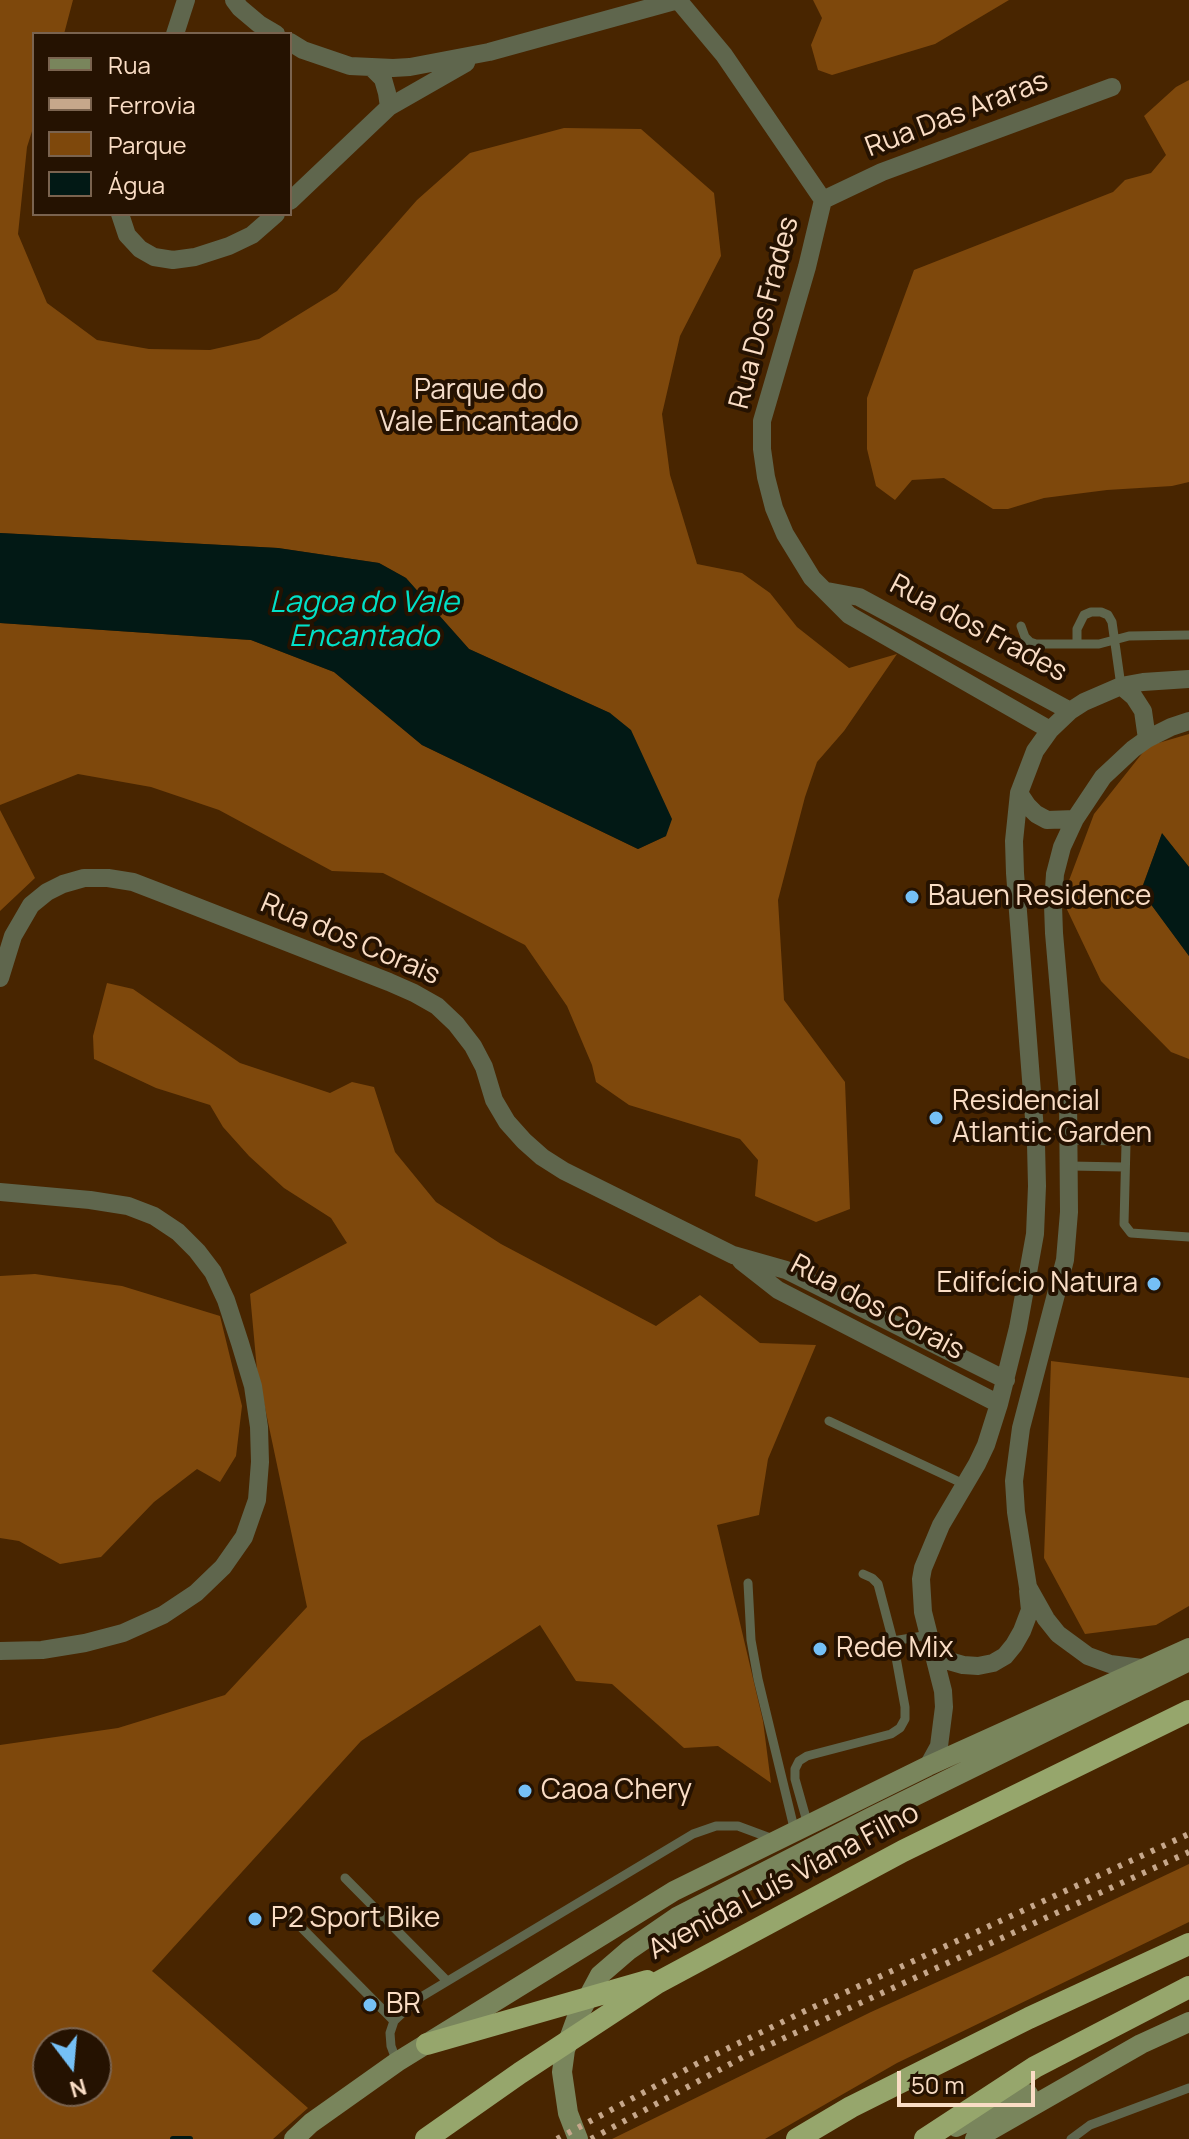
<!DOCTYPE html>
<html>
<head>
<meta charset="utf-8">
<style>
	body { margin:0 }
	#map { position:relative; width:1189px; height:2139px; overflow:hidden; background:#482500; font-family:Manrope,sans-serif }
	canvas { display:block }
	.legend { position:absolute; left:32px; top:32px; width:260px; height:184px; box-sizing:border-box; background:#251201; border:2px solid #7a634f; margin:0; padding:10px 14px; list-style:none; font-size:24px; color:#faddc5 }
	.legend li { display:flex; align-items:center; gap:16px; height:40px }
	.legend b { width:40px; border:2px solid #7a634f }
	.north { position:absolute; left:32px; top:2027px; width:80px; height:80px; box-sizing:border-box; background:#251201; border:2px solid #7a634f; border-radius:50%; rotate:164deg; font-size:22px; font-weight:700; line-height:32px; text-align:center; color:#faddc5 }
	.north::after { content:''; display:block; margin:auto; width:28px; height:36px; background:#75c0f6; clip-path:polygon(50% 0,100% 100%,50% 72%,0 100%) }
	.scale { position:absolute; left:897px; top:2071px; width:138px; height:36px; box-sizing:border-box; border:4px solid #faddc5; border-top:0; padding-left:10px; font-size:24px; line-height:28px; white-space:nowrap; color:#faddc5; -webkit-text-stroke:6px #251201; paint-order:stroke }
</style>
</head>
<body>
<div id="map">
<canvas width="1189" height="2139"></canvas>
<ul class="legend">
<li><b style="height:10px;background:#79855c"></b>Rua</li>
<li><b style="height:10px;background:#c6a78b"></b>Ferrovia</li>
<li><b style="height:22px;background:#7e480c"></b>Parque</li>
<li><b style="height:22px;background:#021915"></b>Água</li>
</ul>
<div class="north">N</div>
<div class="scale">50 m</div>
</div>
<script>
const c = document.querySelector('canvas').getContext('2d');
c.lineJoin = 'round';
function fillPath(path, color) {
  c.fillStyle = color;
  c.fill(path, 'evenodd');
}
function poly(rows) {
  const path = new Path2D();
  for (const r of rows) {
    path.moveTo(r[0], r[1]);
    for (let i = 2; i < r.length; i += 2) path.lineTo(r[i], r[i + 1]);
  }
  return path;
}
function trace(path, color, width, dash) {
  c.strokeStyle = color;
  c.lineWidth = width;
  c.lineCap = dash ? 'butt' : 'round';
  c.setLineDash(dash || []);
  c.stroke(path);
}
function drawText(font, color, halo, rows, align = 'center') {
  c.font = font + ' Manrope,sans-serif';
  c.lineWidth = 8;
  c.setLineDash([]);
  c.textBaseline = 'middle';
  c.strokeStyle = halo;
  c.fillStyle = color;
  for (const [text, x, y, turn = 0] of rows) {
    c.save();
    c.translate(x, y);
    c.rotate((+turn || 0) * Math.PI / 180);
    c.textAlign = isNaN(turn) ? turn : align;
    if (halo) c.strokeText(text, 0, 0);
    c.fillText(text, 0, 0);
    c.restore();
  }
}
const green = poly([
	[0,0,73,0,64,34,34,34,34,125,27,147,18,234,47,303,97,340,149,349,210,350,259,339,337,291,417,200,470,153,564,128,641,129,714,193,721,256,680,336,662,414,670,475,697,564,742,573,770,593,797,627,849,668,897,654,844,731,817,762,805,797,778,900,784,1000,845,1082,850,1209,816,1222,755,1196,758,1160,740,1139,629,1105,596,1082,592,1065,567,1006,525,945,383,873,332,871,219,810,151,787,78,774,0,805,0,623,251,640,334,672,422,745,638,849,666,836,610,713,469,649,406,578,379,563,278,548,0,533],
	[813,0,1009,0,935,44,832,75,818,70,811,45,822,18],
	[1189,80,1189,482,1172,486,1107,490,1044,498,1008,509,993,509,944,478,912,480,895,500,876,486,867,449,867,398,914,270,1113,192,1125,180,1151,173,1166,155,1144,116,1176,87],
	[1189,734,1189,867,1162,834,1141,890,1189,956,1189,1059,1171,1052,1101,981,1062,899,1094,814,1148,746],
	[0,810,35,878,0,911],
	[107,983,133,989,240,1063,330,1093,352,1082,374,1087,395,1152,436,1202,501,1244,656,1326,700,1295,760,1343,816,1345,768,1459,759,1515,717,1525,763,1721,771,1783,718,1746,684,1748,612,1684,576,1681,540,1625,361,1741,152,1971,308,2108,273,2139,0,2139,0,1745,118,1728,225,1695,307,1607,257,1370,250,1294,347,1243,331,1218,284,1188,249,1156,223,1127,210,1105,156,1088,94,1059,93,1036],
	[48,2043,96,2043,96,2091,48,2091],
	[35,1274,122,1286,220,1316,242,1406,236,1456,220,1482,197,1469,154,1502,101,1557,60,1564,19,1541,0,1538,0,1276],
	[1051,1361,1189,1378,1189,1606,1156,1625,1085,1634,1044,1558],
	[1189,1864,1189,1922,897,2063,765,2139,612,2139,871,2012,997,1955]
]);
const water = poly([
	[0,533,278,548,379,563,406,578,469,649,610,713,631,730,672,819,666,836,638,849,422,745,334,672,251,640,0,623],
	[1162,833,1189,867,1189,956,1141,891]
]);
const stream = poly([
	[173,2139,190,2139]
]);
const service = poly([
	[1021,626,1025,637,1030,642,1036,644,1099,644,1129,636,1189,635],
	[1077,644,1077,629,1084,615,1091,612,1101,612,1108,615,1112,622,1121,686],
	[1070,1140,1124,1141,1126,1144,1124,1224,1131,1233,1189,1237],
	[1070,1166,1124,1167],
	[829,1421,966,1485],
	[863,1574,872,1578,878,1584,893,1641],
	[748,1583,751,1640,758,1679,795,1832],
	[808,1825,795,1779,795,1769,799,1761,807,1756,891,1734,900,1728,905,1719,905,1707,893,1641,929,1635],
	[345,1878,447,1981],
	[289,1915,394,2021],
	[397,2062,391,2046,390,2033,394,2021,416,2000,693,1834,716,1826,738,1826,773,1839],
	[1071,2139,1090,2125,1189,2088]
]);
const minor = poly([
	[234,0,240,8,259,24,276,34],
	[678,0,724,55,823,200,807,267,762,421,762,449,766,477,774,508,785,534,812,578,849,615,1050,730],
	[175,34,186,0],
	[290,42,303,50,350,66,393,68,410,67,489,52,678,0],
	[372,68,383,79,387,93,389,107],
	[823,200,882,172,1112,87],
	[290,201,389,107,466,63],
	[120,214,127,235,140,249,154,257,173,260,195,257,229,246,252,235,276,214],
	[827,591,859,597,1070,711],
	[1121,686,1134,697,1143,711,1147,739],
	[1019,793,1027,805,1036,814,1047,820,1075,819],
	[0,978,13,936,31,905,47,892,63,884,84,878,108,878,133,882,159,892,389,982,414,993,437,1006,456,1024,473,1046,484,1067,494,1100,507,1122,524,1141,542,1157,564,1171,733,1255,786,1270,1006,1380],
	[0,1192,90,1200,128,1206,154,1216,178,1232,197,1251,213,1272,226,1300,240,1343,253,1386,259,1427,260,1462,257,1500,244,1537,223,1567,196,1593,163,1615,123,1633,85,1643,42,1650,0,1651],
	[741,1261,778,1290,999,1404],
	[933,1651,949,1661,963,1665,978,1666,993,1663,1005,1656,1014,1645,1022,1631,1030,1610,1028,1591],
	[1142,1668,1110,1664,1088,1656,1058,1634,1046,1619,1028,1587,1016,1512,1014,1481,1021,1428,1065,1260,1069,1212,1068,1095,1054,933,1053,905,1055,874,1062,847,1075,819,1103,777,1133,749,1147,739,1171,727,1189,721],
	[928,1766,939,1746,944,1707,943,1691,923,1612,921,1579,923,1568,941,1525,977,1464,986,1445,999,1404,1018,1328,1035,1234,1037,1186,1036,1144,1015,873,1014,841,1019,793,1035,751,1050,730,1070,711,1084,702,1121,686,1143,682,1189,679]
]);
const secondary = poly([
	[956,2127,1028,2094],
	[294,2139,311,2123,397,2062,674,1891,928,1766,1189,1648],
	[578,2139,568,2113,562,2072,565,2050,576,2020,600,1975,629,1950,677,1917,870,1818,1189,1661],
	[975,2139,1141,2044,1189,2022]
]);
const trunk = poly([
	[427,2044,647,1981],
	[426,2139,520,2073,657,1983,903,1851,1189,1711],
	[797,2139,851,2107,1029,2018,1189,1944],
	[925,2139,1035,2067,1189,1987]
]);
const rail = poly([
	[557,2139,702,2061,805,2011,1189,1834],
	[591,2139,745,2056,1189,1852]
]);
const markers = [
	[912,897,8,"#75c0f6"],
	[936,1118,8,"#75c0f6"],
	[1154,1284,8,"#75c0f6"],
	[820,1649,8,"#75c0f6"],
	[525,1791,8,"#75c0f6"],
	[255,1919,8,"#75c0f6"],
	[370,2005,8,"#75c0f6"]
];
const streetNames = [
	["Rua Das Araras",957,115,-21],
	["Rua Dos Frades",765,313,-75],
	["Rua dos Frades",978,629,28],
	["Rua dos Corais",350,940,23],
	["Rua dos Corais",877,1308,28],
	["Avenida Luís Viana Filho",784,1882,-28]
];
const parkNames = [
	["Parque do",479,391],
	["Vale Encantado",479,423]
];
const poiNames = [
	["Bauen Residence",928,897],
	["Residencial",952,1102],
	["Atlantic Garden",952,1134],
	["Edifcício Natura",1138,1284,"right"],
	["Rede Mix",836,1649],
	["Caoa Chery",541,1791],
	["P2 Sport Bike",271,1919],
	["BR",386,2005]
];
const waterNames = [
	["Lagoa do Vale",364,604],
	["Encantado",364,638]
];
fillPath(green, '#7e480c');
fillPath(water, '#021915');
trace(stream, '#021915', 6);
trace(service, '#5f664d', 9);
trace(minor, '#5f664d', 18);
trace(secondary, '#79855c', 20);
trace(trunk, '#96a66c', 22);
trace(rail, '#c6a78b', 6, [4, 8]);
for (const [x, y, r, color] of markers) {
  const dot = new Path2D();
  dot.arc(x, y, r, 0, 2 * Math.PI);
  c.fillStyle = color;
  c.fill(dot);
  trace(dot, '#251201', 3);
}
drawText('28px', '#faddc5', '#251201', streetNames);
drawText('28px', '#f4dcc9', '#251201', parkNames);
drawText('28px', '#faddc5', '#251201', poiNames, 'left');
drawText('italic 30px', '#01e1c8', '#251201', waterNames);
</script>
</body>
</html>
